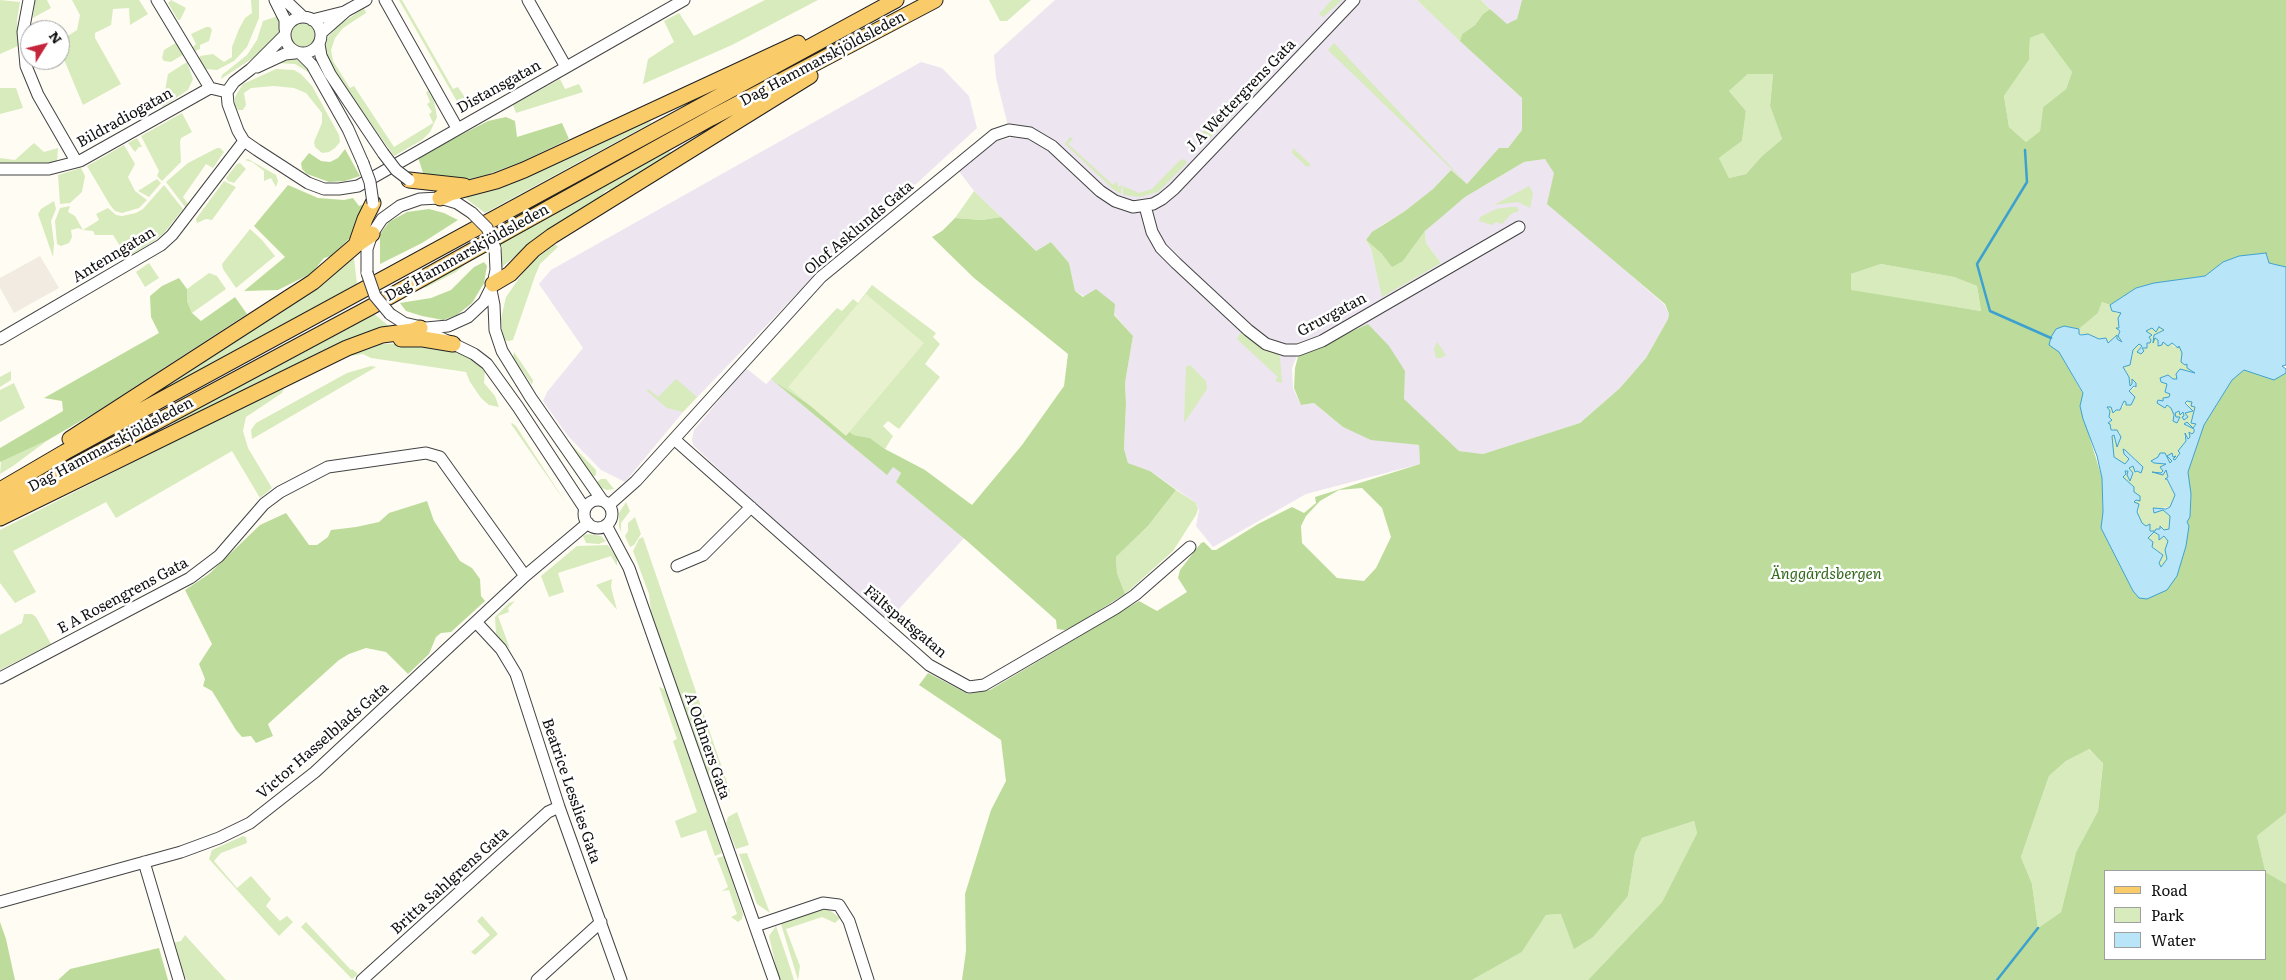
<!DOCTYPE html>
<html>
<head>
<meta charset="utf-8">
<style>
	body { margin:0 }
	#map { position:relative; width:2286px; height:980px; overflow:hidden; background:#fffcf4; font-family:Literata,serif }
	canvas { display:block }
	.legend { position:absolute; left:2104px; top:870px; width:162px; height:90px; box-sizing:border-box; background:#fff; border:1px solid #9f9f9f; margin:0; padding:6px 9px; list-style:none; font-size:15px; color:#101010 }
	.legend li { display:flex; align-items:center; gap:10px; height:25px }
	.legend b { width:25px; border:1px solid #9f9f9f }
	.north { position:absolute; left:20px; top:20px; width:50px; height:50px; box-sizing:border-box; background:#fff; border:1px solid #9f9f9f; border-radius:50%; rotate:54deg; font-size:14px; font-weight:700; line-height:20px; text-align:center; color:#101010 }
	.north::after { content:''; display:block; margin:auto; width:18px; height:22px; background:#c4253a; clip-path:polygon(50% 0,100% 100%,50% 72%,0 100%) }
</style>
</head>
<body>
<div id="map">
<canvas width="2286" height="980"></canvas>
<ul class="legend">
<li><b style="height:6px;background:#facb69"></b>Road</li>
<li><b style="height:14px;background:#d8ebbc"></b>Park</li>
<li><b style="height:14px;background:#b8e5f7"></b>Water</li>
</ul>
<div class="north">N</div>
</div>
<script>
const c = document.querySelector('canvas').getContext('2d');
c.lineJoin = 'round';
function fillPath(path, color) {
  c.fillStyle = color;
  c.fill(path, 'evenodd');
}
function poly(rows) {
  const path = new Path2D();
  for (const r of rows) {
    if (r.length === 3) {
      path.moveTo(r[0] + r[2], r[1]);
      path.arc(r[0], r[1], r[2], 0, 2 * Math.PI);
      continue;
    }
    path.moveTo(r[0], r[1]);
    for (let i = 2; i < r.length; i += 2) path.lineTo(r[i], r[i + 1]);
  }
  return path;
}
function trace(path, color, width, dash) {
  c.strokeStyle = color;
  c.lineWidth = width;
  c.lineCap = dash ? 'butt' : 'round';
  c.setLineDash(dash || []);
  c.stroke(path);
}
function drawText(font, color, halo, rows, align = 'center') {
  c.font = font + ' Literata,serif';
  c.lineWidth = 5;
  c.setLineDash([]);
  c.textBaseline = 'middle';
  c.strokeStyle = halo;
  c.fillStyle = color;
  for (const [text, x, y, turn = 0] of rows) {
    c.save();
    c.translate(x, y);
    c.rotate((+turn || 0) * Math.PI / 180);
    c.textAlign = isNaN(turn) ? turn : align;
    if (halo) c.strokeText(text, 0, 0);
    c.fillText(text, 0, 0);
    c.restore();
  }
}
const industrial = poly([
	[1055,0,1417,0,1522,98,1522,130,1508,148,1499,149,1467,184,1451,170,1433,189,1405,211,1382,225,1366,240,1371,249,1382,296,1441,263,1426,243,1425,231,1444,214,1465,197,1524,162,1545,159,1626,271,1664,304,1669,314,1668,319,1646,358,1620,388,1580,423,1483,454,1459,451,1403,399,1405,371,1368,324,1331,341,1299,351,1292,368,1293,388,1301,405,1314,403,1343,427,1371,439,1419,445,1420,464,1306,494,1213,547,1196,526,1199,510,1196,503,1150,471,1128,463,1124,449,1126,403,1125,383,1133,336,1114,314,1075,291,1069,263,1051,242,1036,251,974,191,958,170,997,141,1011,138,996,78,994,55],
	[1481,0,1522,0,1517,19,1507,25],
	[921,62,942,68,969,96,977,128,903,196,835,254,683,412,625,482,601,470,568,436,543,401,547,392,583,348,539,284,551,270],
	[746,368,766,384,771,379,886,474,893,467,901,473,896,482,964,538,888,621,805,550,693,445,692,439,694,430]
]);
const green = poly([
	[0,0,20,2,17,20,18,46,0,54],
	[35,0,47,0,51,8,33,18],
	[72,0,139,0,148,14,130,25,129,8,113,9,111,25,95,33,95,38,121,84,83,105,60,50,60,45,63,39,77,30,80,15],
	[171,0,186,8,180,20,178,20,168,3],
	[251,0,259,0,259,18,247,47,234,61,217,70,206,69,199,59,200,56,213,54,224,62,232,57,232,47,239,29,245,18,252,13],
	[399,0,402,0,453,89,458,87,466,99,471,97,474,102,504,85,505,90,473,108,464,108,459,105],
	[765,0,818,0,732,45,643,84,648,59,674,42,664,21,679,13,694,36],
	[989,0,1031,0,1007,21,1000,21],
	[1332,0,1342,0,1323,17,1319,14],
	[1417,0,1481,0,1490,9,1483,14,1475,25,1462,34,1460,41],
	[364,8,366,13,343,28,335,38,331,50,333,61,350,88,354,86,394,147,433,123,429,114,432,112,427,104,430,102,426,92,428,91,434,101,437,117,430,132,422,140,394,156,327,61,325,47,328,37,339,25],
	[278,16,280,31,275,39,262,52,221,79,222,75,247,55,257,40,263,21],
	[303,35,12],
	[206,27,210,27,212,30,209,41,200,45,200,49,195,51,193,47,196,44,191,34],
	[2043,33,2072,72,2066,89,2043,107,2040,131,2026,142,2009,127,2004,96,2029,60,2030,38],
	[177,42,184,54,171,62,164,61,162,58,164,50],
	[1334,43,1467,184,1328,50],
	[296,58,308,70,308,72,295,64,277,63,277,60],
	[187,62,193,79,188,90,162,107,168,74],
	[537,67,536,72,529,76,529,78,520,84,516,84,514,80],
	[276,69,294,70,301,74,312,86,339,135,340,142,335,148,329,152,322,153,315,147,314,142,322,123,322,113,306,93,294,88,274,86,251,88,244,93,246,105,243,110,238,110,235,105,235,97,243,84],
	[1748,74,1773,74,1770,106,1782,139,1762,156,1746,174,1729,178,1719,158,1742,141,1746,111,1729,91],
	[1264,75,1265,81,1247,100,1244,100,1240,107,1204,144,1200,143,1198,140,1199,136,1249,82,1254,87],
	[560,79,565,89,579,84,583,92,516,113,513,105],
	[0,88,16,88,23,108,0,114],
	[182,113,192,132,181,138,180,142,181,162,162,181,157,176,159,171,141,136],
	[646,119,651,123,485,213,464,197],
	[1070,137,1073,139,1068,144,1113,185,1117,181,1118,187,1122,185,1121,194,1113,189,1065,144],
	[137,138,142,147,139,147,135,152,128,143],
	[34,143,44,152,58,148,57,163,0,164,0,158,15,160],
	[124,145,135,164,128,177,135,191,147,200,139,208,122,213,115,211,110,205,87,166],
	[217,148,220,148,224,152,213,168,206,164,183,197,188,204,185,207,166,182,188,163],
	[1293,148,1311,165,1307,167,1292,153],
	[669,151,672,153,611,192,609,189,603,193,605,196,540,236,502,267,501,243],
	[248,159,276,175,278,181,276,187,271,178,264,181,264,171,252,162,245,160],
	[1184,159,1187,163,1158,192,1140,197,1123,195,1123,186,1139,193,1152,189,1179,161],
	[240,163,246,169,234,183,228,181,226,178,237,164],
	[81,168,85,176,82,192,70,203,60,204,58,175],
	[157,179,161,183,149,197,138,191],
	[224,181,236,187,212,220,206,219,197,223,196,219],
	[164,185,183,209,164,233,154,241,127,257,113,235,95,235,93,231,83,230,78,228,71,230,72,237,69,243,61,246,57,244,55,221,60,208,70,206,68,212,75,216,83,230,99,220,96,214,108,208,116,215,122,216,136,213,143,209],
	[1529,186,1533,193,1530,208,1518,202,1494,205],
	[974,191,1001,217,982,220,955,218],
	[54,201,56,209,51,221,54,243,53,257,38,214,41,209],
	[1511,207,1517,207,1519,211,1511,214,1502,224,1496,222,1492,225,1479,221,1480,217,1496,209],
	[250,229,262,240,275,256,236,288,223,269,222,264],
	[1425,231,1426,243,1441,263,1382,297,1371,249,1366,240,1382,254,1403,261],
	[555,244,558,247,540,264,535,276,513,340,509,341,503,340,501,319,506,297,529,264],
	[354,258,357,284,161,392,157,386,298,299],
	[469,261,456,272,427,287,417,290],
	[149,263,159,278,145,287,136,272],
	[1881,264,1954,277,1977,286,1981,311,1851,291,1851,274],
	[209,273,217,276,226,289,192,313,187,301,187,289],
	[872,285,936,333,933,337,940,344,925,364,940,377,899,429,888,421,883,426,893,436,885,449,870,438,854,435,771,379,837,308,842,311,853,299,858,303],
	[2102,302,2110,305,2116,313,2121,312,2118,328,2122,342,2118,342,2115,336,2110,344,2107,341,2107,338,2099,339,2088,334,2079,334,2079,329,2098,313],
	[373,313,390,327,177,427,173,421],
	[2159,327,2164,330,2154,336,2153,340,2155,338,2158,340,2157,345,2162,345,2163,342,2172,343,2174,347,2179,346,2182,353,2182,362,2187,364,2190,370,2195,373,2180,370,2177,374,2177,379,2173,379,2168,375,2160,378,2161,382,2167,384,2165,392,2170,394,2169,397,2164,398,2163,401,2158,400,2159,404,2171,407,2176,423,2179,418,2175,417,2175,413,2178,410,2183,412,2184,416,2182,417,2184,419,2186,416,2185,413,2192,410,2186,402,2193,402,2192,406,2195,407,2194,418,2191,422,2196,424,2193,428,2189,424,2185,424,2193,429,2194,432,2192,434,2189,431,2190,437,2188,439,2187,435,2184,435,2186,441,2176,460,2173,459,2175,456,2174,457,2172,455,2169,456,2172,461,2170,463,2165,454,2159,454,2159,457,2152,461,2154,463,2166,464,2161,468,2167,471,2167,480,2175,495,2170,507,2152,509,2154,513,2161,510,2166,510,2170,516,2169,529,2164,530,2161,527,2154,532,2159,535,2159,539,2164,536,2168,541,2167,559,2161,567,2159,563,2163,555,2153,547,2148,538,2153,531,2150,530,2150,524,2146,526,2142,523,2138,514,2139,504,2134,502,2136,500,2140,500,2140,496,2133,492,2134,488,2123,477,2126,474,2125,471,2128,471,2130,481,2133,473,2129,468,2133,465,2135,472,2141,470,2141,467,2134,458,2123,450,2129,459,2127,462,2123,465,2114,457,2112,436,2114,435,2118,443,2120,433,2111,429,2108,422,2112,419,2109,417,2110,411,2107,407,2111,407,2113,411,2123,407,2124,401,2126,401,2127,405,2131,405,2134,396,2128,391,2136,387,2136,384,2132,382,2132,384,2130,386,2129,377,2125,370,2123,370,2123,367,2130,362,2133,354,2132,350,2127,347,2135,339,2134,335,2136,333,2140,338,2135,343,2135,348,2139,344,2142,344,2138,352,2142,353,2144,351,2142,348,2147,348,2147,343,2150,342,2149,337,2151,335,2146,331,2152,328,2156,332],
	[1241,332,1263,348,1277,353,1280,357,1282,383,1275,381,1278,377,1237,339],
	[1437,342,1446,355,1441,358,1436,358,1434,349],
	[408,343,459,351,473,359,485,369,484,383,495,396,499,407,489,405,481,398,470,382,466,372,371,358,363,354,343,357,359,349,381,344],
	[514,352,533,380,532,385,513,357],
	[1190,365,1206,381,1207,389,1184,423,1186,367],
	[371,366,376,367,252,439,251,430,256,423,347,373],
	[11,371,11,380,0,387,0,377],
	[676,379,697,397,683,412,667,408,647,391,648,389,658,397],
	[14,383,25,408,0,422,0,390],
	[281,387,284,388,282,393,246,417,243,431,248,448,272,488,260,498,232,451,116,518,106,502,13,551,36,592,15,603,0,583,0,530],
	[512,423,516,426,566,503,511,424],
	[48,440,13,466,0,474,1,461],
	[567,440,596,470,596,475,592,478,586,470,587,468,584,468],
	[601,479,606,479,614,489,607,490,599,487,595,483],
	[1176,490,1196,503,1198,509,1196,515,1173,551,1125,594,1117,573,1116,557,1148,526],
	[626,502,630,511,621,523,621,532,619,527,619,513],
	[635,517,641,534,634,545,630,547,625,536,628,531,628,523],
	[588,534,601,536,606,541,599,544,586,543,583,536],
	[643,537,730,791,730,798,719,800,716,797,651,612,649,594,633,551,639,539],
	[608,545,617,558,617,566,611,556,558,573,564,592,549,597,541,576,577,546],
	[612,579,611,587,617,610,596,585],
	[515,601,508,608,509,612,498,616,510,649,496,634,495,617,509,603],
	[24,614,32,614,36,617,51,644,0,670,0,635,22,623],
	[659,687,664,689,668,696,722,853,715,856,706,830,681,838,675,821,697,812,673,741,677,739],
	[2088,749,2103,762,2098,811,2076,852,2061,912,2038,928,2032,884,2021,857,2049,776,2066,761],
	[737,812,749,845,736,849,726,823,728,817],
	[2286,813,2286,884,2265,873,2257,836],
	[1694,821,1697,833,1662,902,1588,980,1472,980,1522,952,1546,915,1561,914,1628,896,1635,853,1642,838],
	[243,836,246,837,247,843,221,853,214,861,237,888,251,876,271,899,266,906,280,921,287,916,293,922,279,936,209,859,212,850],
	[747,853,770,913,757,904,739,854],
	[724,856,743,914,742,919,738,922,731,917,737,914,729,890,722,891,728,887,717,858],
	[828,909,840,918,835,923,822,917,786,929,800,966,798,980,781,924,817,910],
	[482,916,498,934,475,955,471,952,490,935,477,921],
	[306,922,351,970,352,969,357,973,357,975,352,979,301,927],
	[776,926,789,964,794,980,779,980,769,936],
	[185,935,226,980,187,980,181,970,173,943,181,941]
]);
const forest = poly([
	[1522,0,2286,0,2286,267,2269,263,2266,253,2239,256,2223,262,2205,276,2154,283,2136,288,2110,305,2102,302,2098,313,2079,329,2064,326,2059,352,2083,394,2080,406,2102,478,2103,512,2101,528,2133,591,2177,576,2186,546,2189,526,2187,522,2190,517,2191,494,2188,472,2204,425,2232,380,2244,370,2274,380,2286,373,2286,813,2257,836,2265,871,2105,871,2105,959,2265,959,2265,872,2286,884,2286,980,1588,980,1662,902,1697,833,1694,821,1642,838,1635,853,1628,896,1593,937,1574,949,1561,914,1546,915,1522,952,1472,980,962,980,966,951,965,894,991,810,1006,781,1001,740,919,685,928,673,968,694,990,690,1139,601,1157,611,1187,592,1178,578,1180,570,1201,543,1204,542,1212,550,1216,550,1258,524,1292,507,1304,513,1316,503,1315,497,1420,464,1419,445,1371,440,1343,427,1314,403,1301,405,1294,388,1295,368,1299,353,1331,341,1368,324,1389,346,1405,371,1404,399,1459,451,1483,454,1580,423,1620,388,1646,358,1668,319,1669,314,1665,304,1547,204,1554,173,1545,159,1524,162,1465,197,1425,231,1403,261,1392,267,1382,254,1366,240,1372,232,1405,211,1433,189,1451,170,1467,184,1499,148,1508,148,1522,130,1522,98,1460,41,1462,34,1475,25,1483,14,1490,9,1507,24,1517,19],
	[2043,33,2072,72,2066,89,2043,107,2040,131,2026,142,2009,127,2004,96,2029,60,2030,38],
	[1748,74,1773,74,1770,106,1782,139,1762,156,1746,174,1729,178,1719,158,1742,141,1746,111,1729,91],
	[1881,264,1954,277,1977,286,1981,311,1851,290,1851,274],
	[1362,488,1382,508,1391,537,1376,568,1364,581,1337,578,1302,543,1301,526,1306,516,1320,501,1339,490],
	[2089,749,2103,763,2098,811,2076,852,2061,912,2038,928,2032,884,2021,857,2049,776,2066,761],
	[506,117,515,121,517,137,562,123,569,139,521,162,486,175,456,182,423,173,418,157,488,121],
	[345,149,360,176,345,181,329,182,307,174,302,169,301,163,309,153,321,161,330,162,338,158],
	[288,185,318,198,344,200,353,198,359,206,365,204,354,234,331,256,324,258,312,273,278,290,244,291,285,257,254,226],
	[429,209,444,213,458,220,422,243,380,264,380,234,389,222,407,212],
	[1001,217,1036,251,1051,242,1069,263,1075,291,1083,297,1096,289,1115,304,1114,315,1133,336,1125,383,1126,403,1124,449,1128,463,1150,471,1176,490,1148,526,1116,557,1117,573,1125,594,1074,626,1065,630,1057,629,1056,620,967,541,896,482,901,473,893,467,887,475,771,379,854,435,870,438,885,449,925,470,972,505,1022,445,1064,386,1068,354,974,278,932,237,942,231,955,218,982,220],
	[484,262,487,266,484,283,472,303,457,315,443,320,422,316,406,311,400,303,431,298,451,290,474,267],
	[179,278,187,289,187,301,192,313,201,321,235,297,247,314,96,412,48,440,0,462,0,448,63,411,62,401,44,398,159,333,151,317,150,296,162,286],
	[427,501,434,521,460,561,472,568,480,579,481,596,485,601,451,632,441,633,436,637,429,654,408,674,386,652,366,648,349,654,339,660,268,724,273,736,256,743,251,736,242,737,236,730,212,691,203,686,205,679,199,664,212,644,185,590,209,574,260,525,286,513,309,545,317,545,328,537,331,530,356,527,379,522,389,513],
	[0,922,6,939,15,980,0,980],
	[159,948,168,980,58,980,70,969]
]);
const pitch = poly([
	[866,294,924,343,846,436,788,387]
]);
const plaza = poly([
	[40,256,59,288,14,313,0,288,0,278]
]);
const water = poly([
	[2266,253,2269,263,2286,267,2286,365,2282,366,2286,369,2286,373,2274,380,2244,370,2232,380,2204,425,2188,472,2191,494,2190,517,2187,522,2189,526,2186,546,2177,576,2167,590,2147,599,2139,598,2133,591,2101,528,2103,512,2102,478,2097,456,2083,419,2080,406,2083,393,2059,352,2049,345,2051,337,2056,329,2064,326,2079,329,2079,334,2081,335,2088,334,2099,339,2106,338,2108,343,2117,335,2117,339,2122,342,2118,336,2120,331,2116,328,2119,328,2118,318,2121,313,2112,311,2110,305,2136,288,2154,283,2205,276,2223,262,2239,256,2266,253],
	[2159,327,2164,330,2154,335,2153,343,2155,338,2158,340,2158,346,2162,345,2163,342,2168,346,2172,343,2178,348,2179,346,2182,353,2181,362,2185,365,2187,364,2187,368,2195,373,2180,369,2176,374,2177,379,2173,379,2168,375,2160,378,2161,382,2167,384,2165,392,2170,394,2169,397,2163,398,2163,401,2158,400,2157,403,2165,408,2167,405,2171,408,2174,415,2173,421,2177,423,2180,417,2176,417,2175,413,2179,411,2180,415,2183,412,2184,416,2182,417,2184,420,2188,417,2185,413,2193,411,2185,403,2187,401,2192,402,2191,406,2195,407,2191,423,2196,424,2193,428,2187,422,2184,424,2194,429,2194,432,2192,434,2189,432,2190,437,2188,439,2185,433,2186,441,2178,451,2180,453,2175,460,2173,459,2176,456,2173,457,2172,453,2167,456,2172,461,2170,463,2165,453,2160,453,2158,457,2151,461,2154,463,2166,464,2160,467,2163,471,2161,473,2152,472,2163,475,2166,470,2168,477,2165,479,2167,479,2175,495,2170,507,2166,509,2153,508,2154,513,2163,510,2170,516,2169,529,2164,530,2160,526,2160,529,2156,529,2155,531,2150,531,2150,524,2146,526,2142,523,2137,512,2139,504,2134,502,2136,500,2140,501,2140,496,2134,492,2134,487,2123,477,2126,474,2125,471,2128,471,2127,475,2130,481,2133,473,2129,468,2133,466,2135,472,2137,471,2141,473,2143,467,2125,450,2123,449,2124,454,2129,459,2125,464,2114,457,2112,436,2114,435,2117,447,2121,437,2117,430,2111,430,2110,424,2108,423,2112,420,2109,417,2110,411,2107,407,2111,407,2113,413,2116,410,2120,410,2124,401,2126,402,2126,405,2131,405,2135,397,2129,391,2134,386,2136,387,2136,383,2132,379,2132,384,2130,386,2129,377,2123,367,2130,365,2133,350,2139,344,2142,346,2137,352,2141,354,2144,351,2142,348,2147,348,2147,343,2150,343,2151,340,2149,337,2152,335,2146,331,2152,328,2156,332,2159,327],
	[2154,532,2159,535,2159,540,2164,536,2168,541,2165,550,2167,559,2161,567,2159,563,2163,555,2152,547,2153,542,2148,538,2154,532]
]);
const stream = poly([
	[2025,150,2027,182,1977,264,1990,311,2051,338],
	[1997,980,2038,928]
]);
const minor = poly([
	[29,0,23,32,26,66,38,95,76,161],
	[157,0,210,88],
	[275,0,285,20,285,29],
	[285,0,303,17],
	[385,0,457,128],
	[528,0,566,67],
	[303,35,18],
	[312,20,344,12],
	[321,33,346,11,366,0],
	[319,44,321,56,330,74,383,153],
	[301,54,312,65,348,129,363,163],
	[257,67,285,54,295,53],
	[227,92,228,104,238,131,244,141,257,150,308,183,324,189,339,189,358,186,684,0],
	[227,92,234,82,251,69,284,36],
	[0,169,49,169,80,161,210,88,227,92],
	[1145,206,1152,232,1161,248,1176,263,1248,330,1266,344,1285,350,1298,350,1322,341,1519,227],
	[367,273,367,249,372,234,382,219,400,206,420,199,440,198,457,203,472,213],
	[491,290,494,305,495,330,502,351,531,398,602,500],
	[390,314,404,323,426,328,448,326,468,317,484,302,493,284,496,270,495,248],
	[426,328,437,336,474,354,487,364,518,407,585,509],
	[0,339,161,245,172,235,244,141],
	[674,439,929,665,969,687,984,685,1116,608,1135,595,1190,547],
	[598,514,14],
	[609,505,636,481,821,277,994,135,1009,130,1030,133,1052,146,1100,191,1115,201,1133,207,1153,204,1162,199,1174,189,1354,0],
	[606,525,629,568,774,980],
	[677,566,703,555,751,507],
	[476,622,501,649,516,674,559,807,621,980],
	[0,678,190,578,219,556,264,504,280,492,328,467,426,453,440,457,525,576],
	[144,862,179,980],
	[0,902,181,852,219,838,250,823,315,772,525,576,588,523],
	[755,926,823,903,839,905,849,921,868,980],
	[362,980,548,812,559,807],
	[537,980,601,922]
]);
const major = poly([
	[409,180,464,186],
	[440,198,450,193,496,181,524,170,798,43],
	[356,245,365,219,373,203],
	[493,284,510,274,533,250,552,236,810,76],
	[401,339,423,339,453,344],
	[70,439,313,282,356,245,372,234],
	[0,490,65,452,896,0],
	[0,506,369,308,711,118,935,0],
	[0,518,347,348,382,335,413,331,420,328]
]);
const minorBridge = poly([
	[383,153,396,170,409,180],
	[363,163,370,182,373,203],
	[472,213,487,228,495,248],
	[367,273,375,296,390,314]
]);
const streetNames = [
	["Dag Hammarskjöldsleden",823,59,-28],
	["Distansgatan",499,87,-29],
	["J A Wettergrens Gata",1241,96,-46],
	["Bildradiogatan",125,118,-29],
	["Olof Asklunds Gata",859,228,-40],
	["Dag Hammarskjöldsleden",467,253,-29],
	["Antenngatan",114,255,-31],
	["Gruvgatan",1332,315,-28],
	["Dag Hammarskjöldsleden",111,445,-28],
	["E A Rosengrens Gata",123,596,-28],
	["Fältspatsgatan",905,622,40],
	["Victor Hasselblads Gata",323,741,-41],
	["A Odhners Gata",707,746,71],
	["Beatrice Lesslies Gata",571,791,71],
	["Britta Sahlgrens Gata",450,881,-42]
];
const parkNames = [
	["Änggårdsbergen",1826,575]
];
fillPath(industrial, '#ede5ef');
fillPath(green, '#d8ebbc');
fillPath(forest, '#bddc9b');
fillPath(pitch, '#e8f2ce');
fillPath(plaza, '#f1ebe1');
fillPath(water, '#b8e5f7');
trace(water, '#3da1cf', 1);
trace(stream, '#3da1cf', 2.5);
trace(minor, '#434343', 13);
trace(major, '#212121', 17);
trace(minor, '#fff', 11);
trace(major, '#facb69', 15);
trace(minorBridge, '#434343', 13, []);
trace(minorBridge, '#fff', 11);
drawText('15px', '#101010', '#fff', streetNames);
drawText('italic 15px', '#346b1e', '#fff', parkNames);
</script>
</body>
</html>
